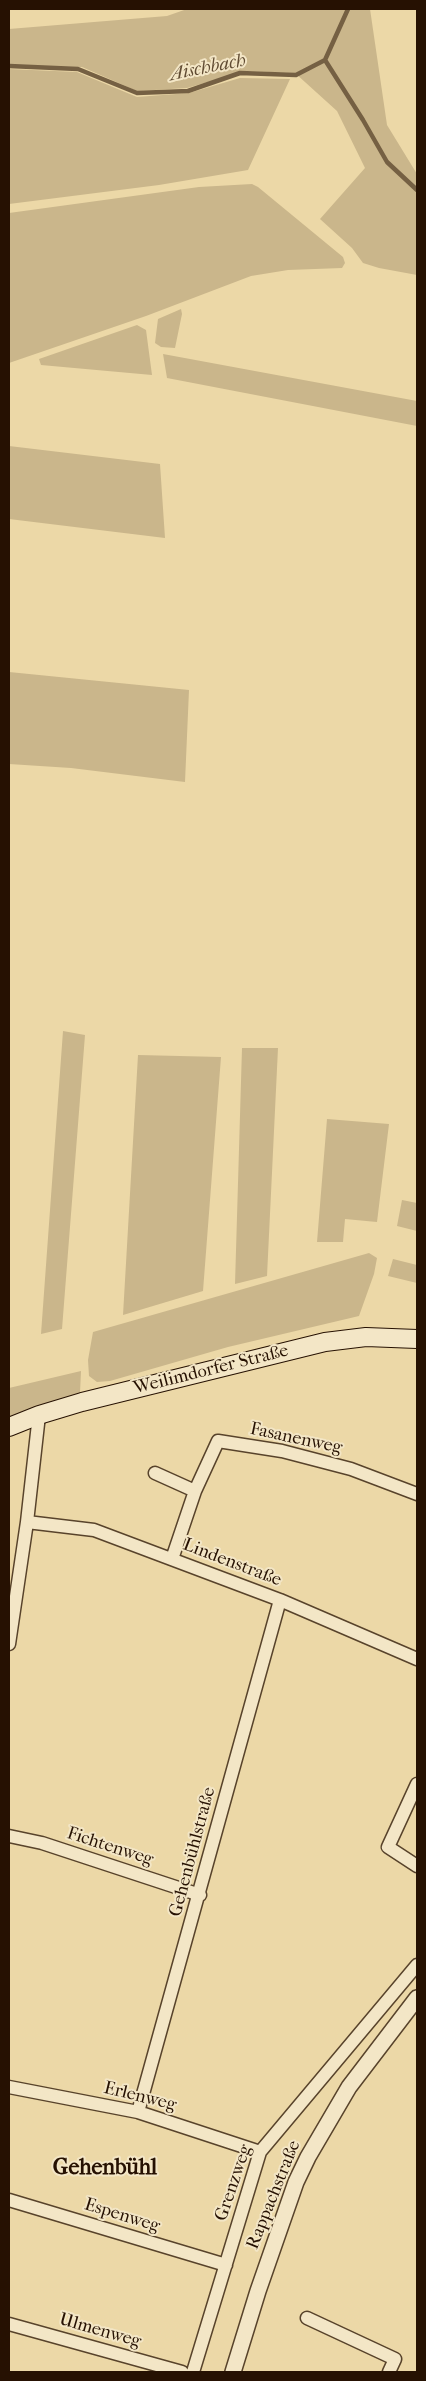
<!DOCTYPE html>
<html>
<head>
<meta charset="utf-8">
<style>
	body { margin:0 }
	#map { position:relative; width:426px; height:2381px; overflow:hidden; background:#ecd8a7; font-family:"IM FELL French Canon",serif }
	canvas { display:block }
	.frame { position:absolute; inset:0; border:10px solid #261102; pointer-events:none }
</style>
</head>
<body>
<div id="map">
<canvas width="426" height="2381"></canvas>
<div class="frame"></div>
</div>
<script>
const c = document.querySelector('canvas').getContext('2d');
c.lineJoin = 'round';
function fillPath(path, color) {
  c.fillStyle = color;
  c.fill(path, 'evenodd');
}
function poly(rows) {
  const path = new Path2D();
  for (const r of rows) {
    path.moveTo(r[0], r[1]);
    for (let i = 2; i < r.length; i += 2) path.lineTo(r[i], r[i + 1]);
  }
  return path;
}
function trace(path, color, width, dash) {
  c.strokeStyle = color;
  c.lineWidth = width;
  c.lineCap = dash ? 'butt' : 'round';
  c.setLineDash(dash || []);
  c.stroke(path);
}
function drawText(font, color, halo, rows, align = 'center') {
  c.font = font + ' "IM FELL French Canon",serif';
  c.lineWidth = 4;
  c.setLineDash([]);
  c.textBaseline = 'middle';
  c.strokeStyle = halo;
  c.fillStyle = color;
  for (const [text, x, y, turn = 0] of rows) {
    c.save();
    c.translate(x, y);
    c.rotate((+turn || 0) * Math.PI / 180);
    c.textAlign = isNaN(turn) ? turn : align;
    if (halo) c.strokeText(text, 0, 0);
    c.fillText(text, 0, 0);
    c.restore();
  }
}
const green = poly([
	[187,9,370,9,387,125,417,174,417,275,379,268,363,263,352,248,320,219,365,168,337,111,295,73,246,71,187,88,137,91,82,67,9,68,9,29,167,16],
	[9,69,77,72,137,97,189,93,240,78,290,79,248,170,159,185,9,204],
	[252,184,258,187,343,257,345,263,342,268,288,270,251,276,146,316,9,363,9,213,199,187],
	[181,309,182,314,175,348,161,347,155,343,158,319],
	[137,325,146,330,152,375,41,365,39,359],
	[163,354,417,401,417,426,167,378],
	[9,446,160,464,165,538,9,519],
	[9,672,189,690,185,782,71,768,9,764],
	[63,1031,85,1035,62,1329,41,1334],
	[242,1048,278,1048,267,1276,235,1284],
	[138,1055,221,1057,203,1291,123,1315],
	[327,1119,389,1124,377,1222,345,1219,343,1242,317,1242],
	[402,1200,417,1203,417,1231,397,1226],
	[369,1253,377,1258,374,1274,359,1316,228,1347,110,1381,97,1382,89,1376,88,1360,93,1332],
	[393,1259,417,1265,417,1283,388,1276],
	[81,1371,80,1393,37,1406,9,1418,9,1388]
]);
const stream = poly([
	[325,60,363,120,387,162,417,190],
	[325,60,348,9],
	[9,66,78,69,137,93,188,91,240,73,296,75,325,60]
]);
const minor = poly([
	[155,1473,195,1491],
	[27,1522,94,1530,280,1600,417,1659],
	[172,1559,195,1491,218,1441,282,1451,351,1469,417,1494],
	[9,1644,27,1522,39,1415],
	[417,1784,388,1847,417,1866],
	[9,1836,42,1843,200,1895],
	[9,2087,138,2112,260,2152],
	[138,2112,280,1600],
	[9,2200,226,2265],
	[307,2318,395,2359,389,2372],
	[9,2324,182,2372],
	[193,2372,260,2152,417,1965]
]);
const tertiary = poly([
	[233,2372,258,2291,296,2182,308,2157,349,2087,417,1998]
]);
const secondary = poly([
	[9,1427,39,1415,82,1402,325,1342,366,1337,417,1339]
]);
const streetNames = [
	["Weilimdorfer Straße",211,1370,-14],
	["Fasanenweg",296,1439,12],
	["Lindenstraße",232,1563,21],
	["Fichtenweg",110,1847,18],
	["Gehenbühlstraße",193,1852,-75],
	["Erlenweg",140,2097,14],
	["Grenzweg",234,2183,-71],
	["Rappachstraße",274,2195,-68],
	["Espenweg",122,2216,17],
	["Ulmenweg",100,2331,16]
];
const waterNames = [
	["Aischbach",208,68,-11]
];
const districtNames = [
	["Gehenbühl",105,2169]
];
fillPath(green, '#cab68b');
trace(stream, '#756043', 4.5);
trace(minor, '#58432b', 15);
trace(tertiary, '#58432b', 18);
trace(secondary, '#261102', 20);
trace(minor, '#f3e6c6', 12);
trace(tertiary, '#f3e6c6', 15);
trace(secondary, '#f3e6c6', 18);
drawText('18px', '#261102', '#f3e6c6', streetNames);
drawText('italic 19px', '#614c33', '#f3e6c6', waterNames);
drawText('bold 22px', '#261102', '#f3e6c6', districtNames);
</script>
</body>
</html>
